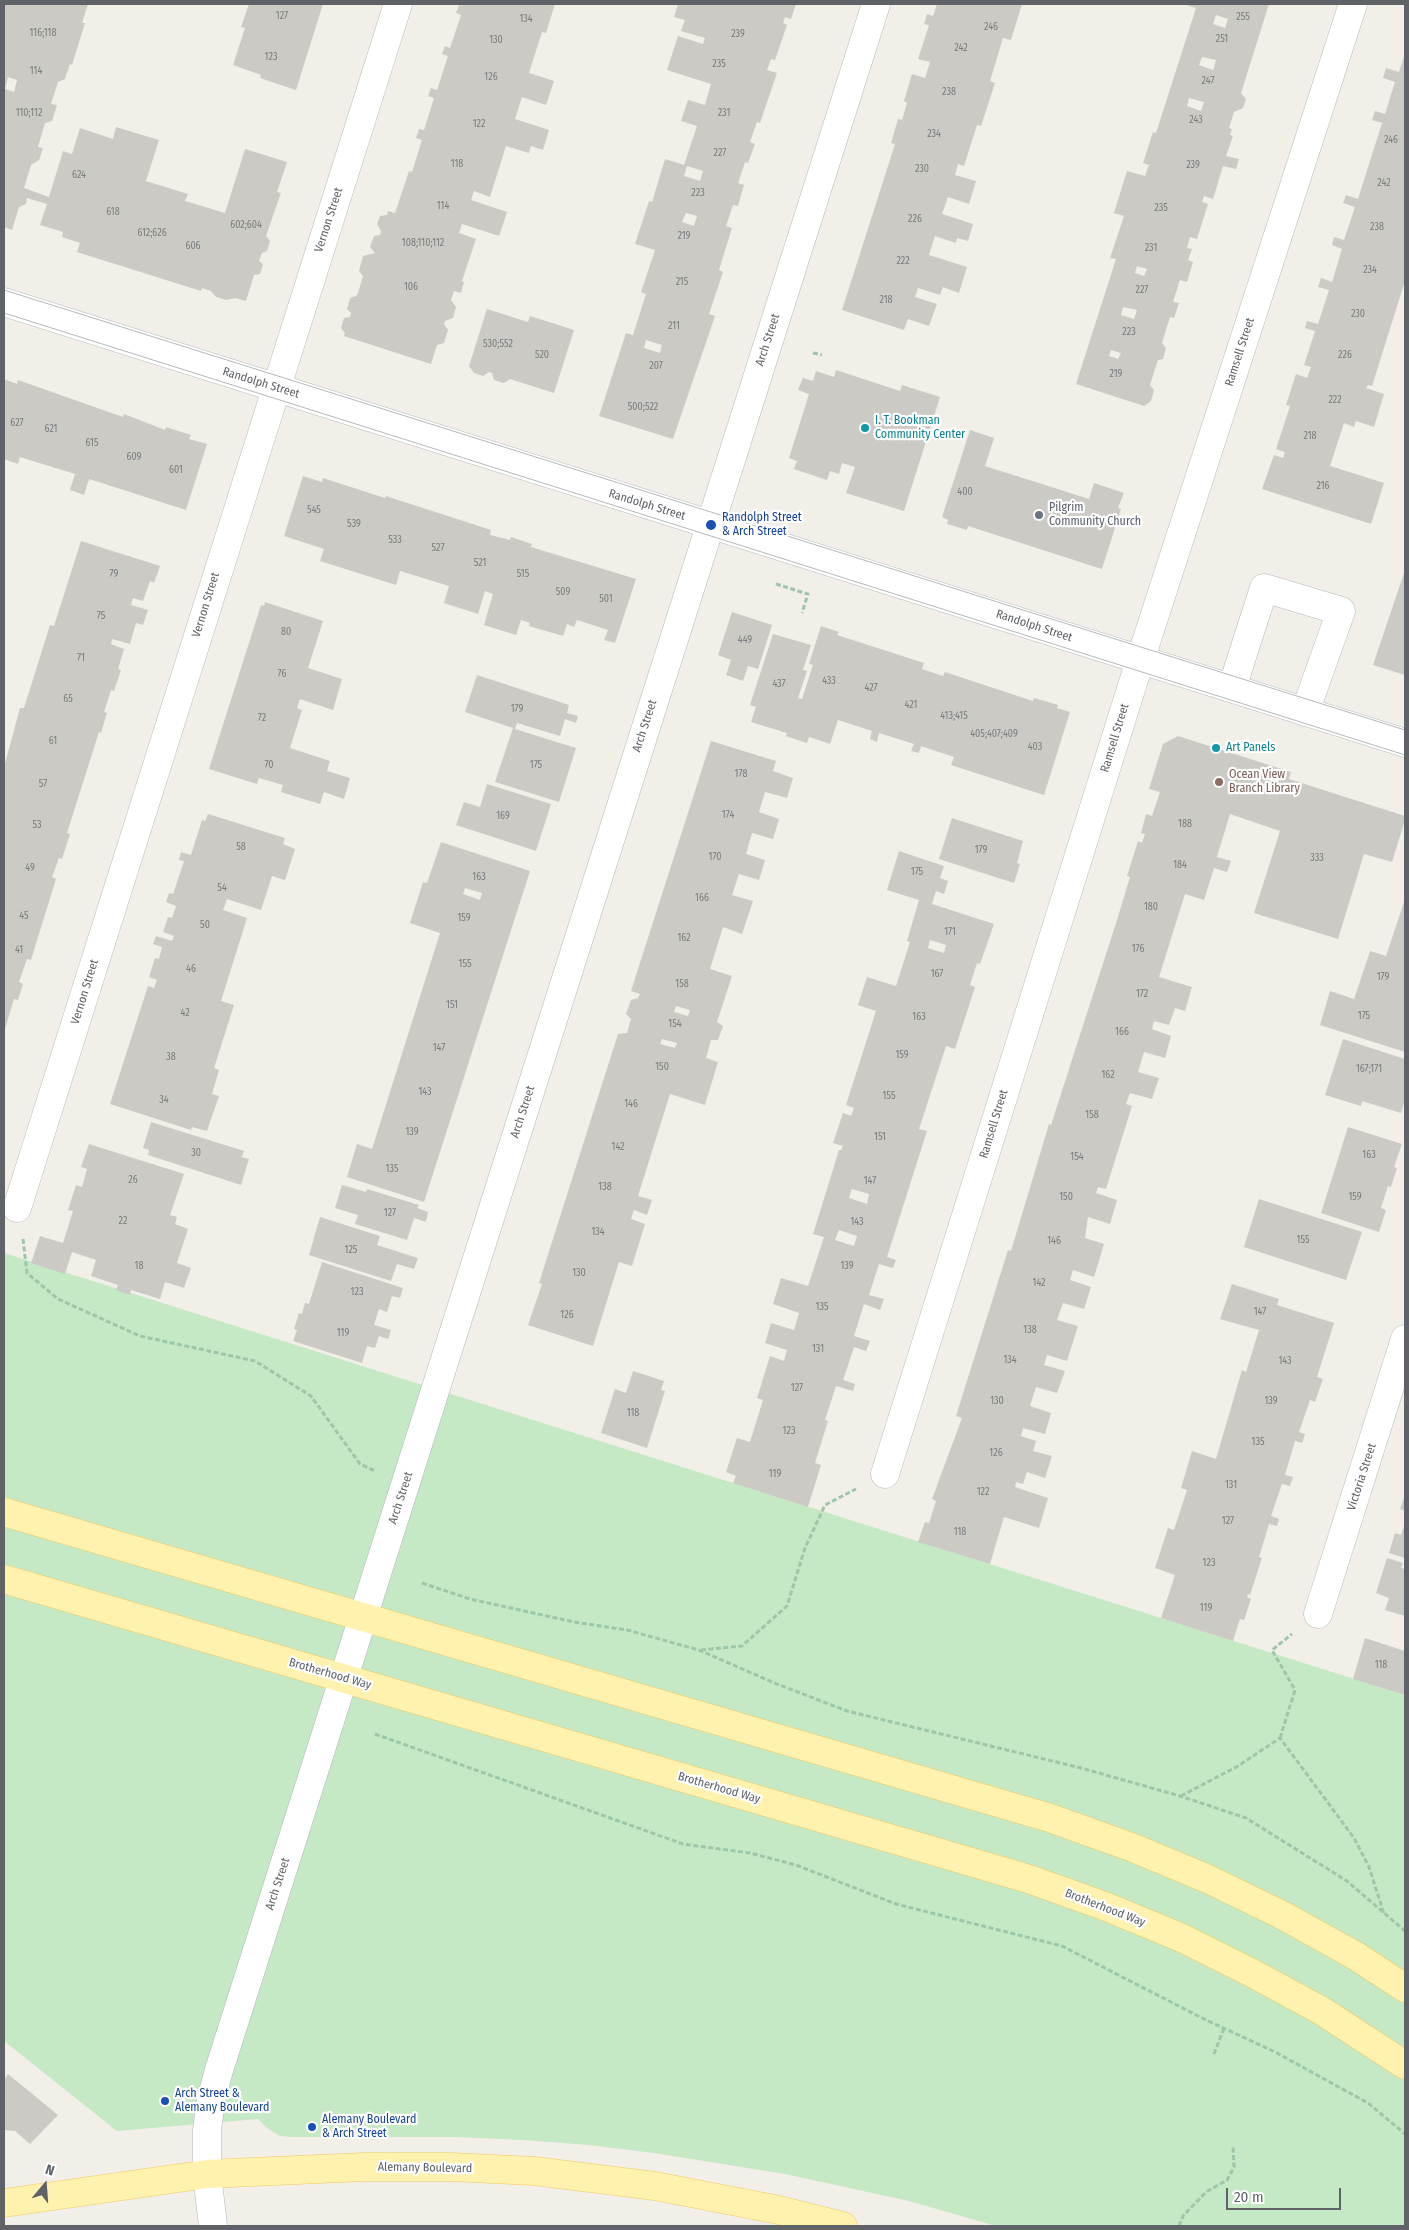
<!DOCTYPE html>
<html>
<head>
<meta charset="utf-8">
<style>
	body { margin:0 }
	#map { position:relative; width:1409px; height:2230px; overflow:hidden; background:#f1efe8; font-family:"Fira Sans Condensed",sans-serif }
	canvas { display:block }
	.frame { position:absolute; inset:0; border:5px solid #5f6368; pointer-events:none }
	.north { position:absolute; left:20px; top:2160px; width:50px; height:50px; -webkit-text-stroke:4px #fff; paint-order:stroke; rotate:18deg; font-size:14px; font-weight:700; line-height:20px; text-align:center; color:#5f6368 }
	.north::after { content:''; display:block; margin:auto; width:18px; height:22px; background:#5f6368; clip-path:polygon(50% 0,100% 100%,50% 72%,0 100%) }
	.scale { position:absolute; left:1226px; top:2188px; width:115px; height:22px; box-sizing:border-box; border:2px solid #5f6368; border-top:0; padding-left:6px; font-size:15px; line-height:18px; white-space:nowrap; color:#5f6368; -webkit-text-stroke:4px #fff; paint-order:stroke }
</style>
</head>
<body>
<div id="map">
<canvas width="1409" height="2230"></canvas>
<div class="frame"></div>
<div class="north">N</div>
<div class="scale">20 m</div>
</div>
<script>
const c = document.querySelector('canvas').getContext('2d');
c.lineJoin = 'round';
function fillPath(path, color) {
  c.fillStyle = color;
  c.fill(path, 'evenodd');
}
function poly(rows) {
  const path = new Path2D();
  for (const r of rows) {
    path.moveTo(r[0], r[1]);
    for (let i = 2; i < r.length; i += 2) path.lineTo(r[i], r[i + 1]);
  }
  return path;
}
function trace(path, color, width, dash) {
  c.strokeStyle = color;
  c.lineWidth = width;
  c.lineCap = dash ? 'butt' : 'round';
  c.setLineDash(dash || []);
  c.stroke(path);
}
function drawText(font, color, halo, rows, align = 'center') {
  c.font = font + ' "Fira Sans Condensed",sans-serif';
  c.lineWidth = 4.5;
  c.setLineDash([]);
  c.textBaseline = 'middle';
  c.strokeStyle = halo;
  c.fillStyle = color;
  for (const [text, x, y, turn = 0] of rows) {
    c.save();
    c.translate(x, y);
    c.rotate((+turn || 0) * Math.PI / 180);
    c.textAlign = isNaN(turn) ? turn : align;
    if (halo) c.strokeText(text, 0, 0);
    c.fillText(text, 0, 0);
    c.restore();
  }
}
const green = poly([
	[4,1253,1405,1695,1405,2226,996,2226,909,2201,785,2174,654,2153,589,2145,522,2140,455,2137,291,2137,280,2136,267,2128,258,2119,117,2131,4,2041]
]);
const building = poly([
	[4,4,88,4,82,23,85,23,72,65,70,64,65,79,58,82,51,104,57,105,52,121,45,123,38,147,43,148,39,160,31,165,24,188,49,197,63,151,72,154,80,128,113,139,116,127,159,140,146,181,188,194,185,201,225,213,245,149,287,162,277,192,281,193,266,236,270,241,267,251,262,253,259,261,263,264,260,274,254,275,246,301,235,298,226,300,216,297,211,291,202,288,201,291,77,252,80,243,62,237,63,232,40,225,47,204,27,198,26,204,19,207,12,230,4,227],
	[8,77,17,80,14,92,5,89],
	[249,4,323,4,296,90,260,78,261,75,233,65,245,28,241,27],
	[463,4,555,4,546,33,542,32,529,73,554,81,546,105,522,97,515,119,549,130,543,150,531,146,529,153,506,146,490,197,474,191,471,200,507,212,499,236,462,224,459,233,476,239,462,281,464,282,461,293,454,291,451,300,456,307,453,318,445,321,444,324,448,330,444,343,437,345,431,364,344,336,345,333,341,328,344,318,350,317,351,313,347,309,350,298,356,296,358,293,363,276,359,271,363,256,375,253,370,247,374,236,380,235,381,231,377,224,380,216,387,215,388,211,395,213,409,171,412,172,422,140,416,138,419,129,424,130,434,98,428,96,431,88,437,90,448,56,442,54,445,46,450,48,461,15,456,13,459,5,462,6],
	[678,4,796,4,791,19,785,17,783,23,787,25,775,60,771,59,767,70,777,73,760,123,757,122,750,142,755,144,748,163,745,162,738,183,744,185,738,206,733,205,726,226,732,228,719,270,723,272,709,314,715,316,673,439,599,416,626,333,633,335,646,294,641,292,655,250,635,244,649,201,652,202,665,159,684,165,697,126,681,121,688,100,705,105,711,84,667,70,678,36,703,44,705,38,681,31,685,20,674,17],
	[687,166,703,171,700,181,684,176],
	[686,213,697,216,694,226,682,222],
	[646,340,662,345,660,353,644,348],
	[937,4,1022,4,1011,40,1003,38,990,81,995,83,981,126,977,125,964,166,958,164,955,175,976,181,969,204,948,197,942,214,973,224,968,241,957,238,956,243,935,236,929,255,967,267,959,293,943,287,940,295,918,288,915,297,937,304,929,326,908,319,904,330,842,310,895,144,891,143,898,119,902,120,907,103,904,101,912,74,925,78,930,62,918,59,929,25,924,24,927,14,933,16],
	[1183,4,1269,4,1241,93,1246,99,1243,108,1234,112,1229,128,1232,129,1230,135,1233,136,1226,156,1239,159,1236,169,1223,166,1213,199,1204,196,1202,202,1208,204,1197,239,1190,237,1187,248,1192,249,1188,260,1193,262,1187,282,1180,280,1173,302,1179,303,1174,318,1170,317,1162,343,1166,348,1163,359,1158,360,1150,385,1154,390,1151,401,1144,406,1076,384,1116,259,1110,258,1124,216,1114,213,1127,171,1145,176,1149,165,1143,163,1153,132,1156,133,1196,8],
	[1216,15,1228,19,1225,28,1213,24],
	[1202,57,1216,60,1213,70,1199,65],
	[1189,98,1204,102,1201,111,1187,106],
	[1137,266,1147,269,1144,276,1135,273],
	[1123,307,1137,310,1134,319,1121,315],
	[1111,350,1121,353,1118,359,1109,356],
	[1405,53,1405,281,1372,386,1368,385,1366,388,1384,394,1374,427,1356,421,1354,427,1344,423,1330,466,1384,483,1371,524,1262,489,1274,455,1283,458,1285,452,1276,449,1290,406,1286,405,1296,374,1307,378,1311,367,1304,365,1315,331,1305,328,1307,321,1318,324,1329,290,1318,287,1321,278,1332,282,1342,249,1332,245,1334,237,1344,240,1355,207,1343,203,1346,195,1358,199,1382,123,1372,120,1375,111,1385,114,1395,82,1383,78,1386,68,1399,72],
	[487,309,528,322,530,316,574,330,554,393,510,379,504,383,494,380,492,373,489,372,483,376,474,373,469,366],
	[836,370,900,391,902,385,940,397,904,511,846,493,855,467,842,463,839,474,830,471,827,480,794,469,797,461,789,458,809,394,798,390,803,378,813,381,816,371,834,377],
	[4,379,17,384,18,380,123,417,124,414,165,430,166,427,191,435,189,439,207,444,186,510,89,479,84,495,70,490,75,474,20,457,18,464,4,459],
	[970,430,994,438,985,466,1089,499,1094,483,1124,493,1118,508,1121,509,1102,569,968,526,967,530,947,524,948,520,942,517],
	[303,476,322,482,323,478,385,498,386,496,491,530,490,535,510,540,511,537,532,544,531,547,636,579,615,643,604,640,608,630,577,620,574,627,567,624,563,636,529,626,530,623,521,620,516,635,484,625,493,594,485,591,478,614,444,603,449,586,400,571,396,585,320,561,324,549,284,536],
	[81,541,160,566,154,583,150,581,143,601,133,598,131,605,148,610,143,625,136,623,130,644,112,639,111,644,124,649,118,669,121,670,114,691,111,690,104,712,107,713,101,733,99,732,67,833,70,834,62,859,59,858,52,877,56,879,31,960,27,959,19,982,23,984,18,1000,14,999,4,1032,4,767,20,708,24,708,50,625,54,626],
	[1405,570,1405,675,1373,665],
	[265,602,323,621,308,668,342,679,333,710,300,699,297,708,302,710,290,748,330,761,327,771,350,778,344,799,324,792,320,804,281,792,283,785,259,778,257,784,209,769,261,605,264,606],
	[732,612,772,625,758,669,748,666,743,681,726,675,731,660,718,655],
	[821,626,839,632,837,635,924,663,922,669,943,676,945,672,1033,701,1034,698,1058,705,1057,708,1070,712,1044,795,951,765,954,757,921,746,919,753,911,751,914,744,879,733,877,742,870,739,872,731,838,720,830,744,809,737,807,743,786,736,787,733,751,722,756,707,750,705,773,634,811,645,803,670,807,671,798,698,802,699,813,665,809,664],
	[477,675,569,705,567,713,578,716,576,723,565,719,560,736,517,723,515,729,576,748,559,802,495,782,513,728,465,712],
	[1178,736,1291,772,1289,779,1405,816,1405,820,1392,862,1364,854,1338,939,1254,913,1280,831,1230,814,1217,857,1231,861,1227,872,1214,868,1204,900,1185,894,1159,977,1192,987,1185,1011,1175,1008,1169,1025,1154,1021,1152,1029,1171,1036,1165,1058,1144,1052,1138,1072,1159,1078,1152,1099,1130,1093,1126,1104,1132,1106,1106,1189,1098,1187,1096,1193,1117,1200,1110,1224,1088,1217,1085,1238,1104,1244,1094,1277,1073,1270,1070,1280,1091,1287,1084,1309,1063,1303,1057,1320,1078,1326,1067,1361,1047,1355,1044,1365,1065,1371,1057,1393,1036,1387,1030,1406,1051,1413,1045,1434,1023,1428,1021,1436,1036,1441,1033,1451,1052,1456,1045,1478,1027,1472,1023,1484,1016,1482,1015,1487,1048,1498,1039,1528,1004,1517,990,1564,918,1542,925,1522,929,1523,936,1501,932,1499,962,1418,956,1416,1008,1250,1011,1251,1049,1124,1051,1125,1117,920,1130,877,1127,876,1138,841,1142,843,1145,834,1141,833,1146,814,1152,816,1160,792,1149,789,1163,744],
	[711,741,776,761,773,771,793,778,787,798,765,792,759,812,779,819,773,839,752,833,746,854,765,860,759,880,739,874,732,895,753,901,742,934,723,927,710,969,732,976,717,1022,723,1026,718,1040,711,1040,706,1058,718,1062,705,1105,670,1094,638,1196,652,1200,647,1215,634,1210,631,1219,645,1224,632,1266,619,1262,593,1346,528,1325,542,1284,539,1283,618,1034,627,1033,631,1019,626,1014,631,1000,638,998,640,994,631,991],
	[676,1006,690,1010,688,1016,674,1012],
	[662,1039,677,1043,675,1048,660,1044],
	[487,784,551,804,536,851,456,825,464,802,480,807],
	[208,814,285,838,283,844,295,849,285,880,272,876,261,910,227,899,223,910,247,918,221,1001,234,1005,214,1068,219,1070,212,1094,219,1096,207,1131,192,1127,191,1130,110,1104,148,986,154,988,157,980,149,977,155,958,159,959,162,947,153,944,156,936,172,941,174,936,163,932,168,917,172,918,176,906,166,902,169,893,173,894,184,861,179,860,181,852,191,855,202,820,205,821],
	[952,818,1023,841,1017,863,1020,864,1014,883,939,859],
	[441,842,530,871,424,1202,347,1177,357,1144,372,1149,440,933,410,923,423,882,427,883],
	[465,888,482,893,480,900,463,894],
	[899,851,944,866,940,878,948,881,944,894,936,891,932,904,994,924,980,964,977,963,970,985,975,987,955,1049,946,1046,919,1129,927,1131,887,1257,896,1260,893,1268,879,1264,869,1295,884,1299,880,1310,864,1304,854,1336,870,1341,866,1351,854,1347,843,1380,855,1384,853,1391,836,1386,825,1420,828,1421,815,1463,821,1465,808,1507,733,1483,736,1476,726,1472,737,1438,750,1442,763,1400,757,1398,770,1356,784,1361,787,1350,765,1343,771,1323,794,1330,799,1313,773,1304,781,1278,808,1286,824,1237,813,1234,839,1150,841,1150,843,1146,833,1143,843,1113,851,1116,854,1108,846,1105,876,1011,858,1005,867,977,896,986,910,942,907,941,919,900,887,890],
	[930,940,946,945,944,953,928,948],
	[852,1189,869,1194,867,1204,849,1198],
	[839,1230,857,1236,854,1246,835,1240],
	[1405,899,1405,1052,1320,1025,1330,991,1354,999,1370,951,1386,956],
	[1343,1039,1405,1059,1405,1100,1401,1113,1362,1101,1361,1106,1325,1095],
	[151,1122,244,1151,242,1157,249,1159,241,1185,148,1155,149,1150,143,1148],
	[1348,1127,1402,1144,1394,1167,1397,1168,1391,1187,1388,1186,1381,1208,1386,1210,1379,1232,1321,1213],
	[89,1144,184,1174,170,1215,177,1217,175,1224,188,1229,177,1263,191,1268,184,1288,165,1282,160,1299,131,1290,130,1295,116,1290,118,1285,91,1276,96,1260,72,1252,65,1274,31,1263,40,1236,63,1243,73,1211,68,1210,76,1185,82,1187,87,1169,81,1167],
	[342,1185,366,1192,367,1189,419,1205,417,1208,428,1212,426,1222,414,1218,407,1240,355,1224,358,1215,335,1208],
	[1259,1199,1362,1232,1346,1280,1244,1247],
	[320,1217,380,1236,377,1245,418,1258,414,1269,397,1264,391,1281,309,1255],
	[322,1262,403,1288,400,1298,392,1296,387,1312,379,1309,374,1325,391,1330,388,1339,379,1336,375,1348,367,1346,362,1363,293,1341,297,1330,294,1329,299,1313,302,1314,305,1303,309,1304],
	[1232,1284,1279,1299,1277,1305,1334,1323,1317,1377,1323,1379,1315,1402,1310,1400,1299,1432,1305,1434,1302,1443,1295,1441,1285,1475,1293,1477,1290,1486,1282,1484,1271,1516,1279,1519,1277,1526,1269,1524,1259,1557,1262,1558,1250,1595,1248,1594,1247,1597,1251,1599,1244,1620,1240,1619,1233,1641,1161,1618,1175,1575,1155,1568,1168,1528,1174,1530,1187,1490,1181,1488,1192,1451,1216,1459,1242,1370,1246,1372,1259,1330,1220,1319],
	[633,1371,664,1381,661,1390,665,1391,647,1448,601,1433,615,1389,626,1393],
	[1405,1495,1405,1511,1400,1509],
	[1405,1523,1405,1558,1389,1553,1395,1533,1401,1535],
	[1387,1558,1403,1563,1401,1568,1405,1569,1405,1616,1385,1610,1389,1598,1376,1593],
	[1365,1638,1405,1651,1405,1695,1353,1679],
	[8,2074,58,2115,30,2144,15,2131,4,2130,4,2080]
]);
const path = poly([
	[813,353,822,355],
	[776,584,808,594,802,613],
	[23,1239,27,1273,58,1299,140,1336,255,1361,311,1396,360,1464,375,1471],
	[422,1583,470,1599,574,1622,627,1630,699,1650,777,1684,847,1711,1081,1768,1180,1796,1246,1818,1347,1881,1405,1931],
	[701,1650,742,1646,787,1606,805,1548,825,1505,856,1489],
	[375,1734,683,1844,750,1853,796,1865,896,1904,1062,1946,1204,2019,1275,2052,1368,2103,1405,2134],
	[1280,1738,1295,1690,1272,1650,1292,1634],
	[1181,1796,1238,1766,1280,1738,1354,1838,1369,1867,1384,1914],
	[1214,2054,1224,2028],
	[1179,2226,1183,2216,1206,2192,1227,2180,1234,2167,1233,2146]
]);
const minor = poly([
	[4,302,1405,743],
	[1232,688,1264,588,1341,611,1305,712],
	[17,1208,398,4],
	[885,1474,1137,670,1353,4],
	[1318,1614,1405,1339],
	[213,2226,207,2174,207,2130,211,2100,219,2070,876,4]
]);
const major = poly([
	[4,1512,1050,1818,1131,1847,1208,1879,1282,1915,1356,1956,1405,1988],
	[4,1579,1029,1879,1107,1907,1182,1938,1252,1973,1322,2011,1405,2065],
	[4,2203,207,2174,364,2167,451,2167,534,2171,655,2186,779,2210,843,2226]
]);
const tram = poly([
	[4,290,1405,730],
	[4,313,1405,755]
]);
const markers = [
	[865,428,5,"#0f9aa8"],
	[1039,515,5,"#6b7280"],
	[711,525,6,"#1a4fb4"],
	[1216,748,5,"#0f9aa8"],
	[1219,782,5,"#8d6e63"],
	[165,2101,5,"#1a4fb4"],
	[312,2127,5,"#1a4fb4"]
];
const numberNames = [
	["127",282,16],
	["255",1243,17],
	["134",526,19],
	["246",991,27],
	["116;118",43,33],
	["239",738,34],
	["251",1222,39],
	["130",496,40],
	["242",961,48],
	["123",271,57],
	["235",719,64],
	["114",36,71],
	["126",491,77],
	["247",1208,81],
	["238",949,92],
	["110;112",29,113],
	["231",724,113],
	["243",1196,120],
	["122",479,124],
	["234",934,134],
	["246",1391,140],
	["227",720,153],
	["118",457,164],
	["239",1193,165],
	["230",922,169],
	["624",79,175],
	["242",1384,183],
	["223",698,193],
	["114",443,206],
	["235",1161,208],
	["618",113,212],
	["226",915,219],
	["602;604",246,225],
	["238",1377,227],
	["612;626",152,233],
	["219",684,236],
	["108;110;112",423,243],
	["606",193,246],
	["231",1151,248],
	["222",903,261],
	["234",1370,270],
	["215",682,282],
	["106",411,287],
	["227",1142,290],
	["218",886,300],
	["230",1358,314],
	["211",674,326],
	["223",1129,332],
	["530;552",498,344],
	["520",542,355],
	["226",1345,355],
	["207",656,366],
	["219",1116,374],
	["222",1335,400],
	["500;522",643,407],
	["627",17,423],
	["621",51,429],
	["218",1310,436],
	["615",92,443],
	["609",134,457],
	["601",176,470],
	["216",1323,486],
	["400",965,492],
	["545",314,510],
	["539",354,524],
	["533",395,540],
	["527",438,548],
	["521",480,563],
	["79",114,574],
	["515",523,574],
	["509",563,592],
	["501",606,599],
	["75",101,616],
	["80",286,632],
	["449",745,640],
	["71",81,658],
	["76",282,674],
	["433",829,681],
	["437",779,684],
	["427",871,688],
	["65",68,699],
	["421",911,705],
	["179",517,709],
	["413;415",954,716],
	["72",262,718],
	["405;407;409",994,734],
	["61",53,741],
	["403",1035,747],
	["70",269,765],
	["175",536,765],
	["178",741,774],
	["57",43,784],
	["174",728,815],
	["169",503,816],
	["188",1185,824],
	["53",37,825],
	["58",241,847],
	["179",981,850],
	["170",715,857],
	["333",1317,858],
	["184",1180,865],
	["49",30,868],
	["175",917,872],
	["163",479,877],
	["54",222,888],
	["166",702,898],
	["180",1151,907],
	["45",24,916],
	["159",464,918],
	["50",205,925],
	["171",950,932],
	["162",684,938],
	["176",1138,949],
	["41",19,950],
	["155",465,964],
	["46",191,969],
	["167",937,974],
	["179",1383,977],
	["158",682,984],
	["172",1142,994],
	["151",452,1005],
	["42",185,1013],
	["175",1364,1016],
	["163",919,1017],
	["154",675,1024],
	["166",1122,1032],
	["147",439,1048],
	["159",902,1055],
	["38",171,1057],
	["150",662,1067],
	["167;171",1369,1069],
	["162",1108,1075],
	["143",425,1092],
	["155",889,1096],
	["34",164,1100],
	["146",631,1104],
	["158",1092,1115],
	["139",412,1132],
	["151",880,1137],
	["142",618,1147],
	["30",196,1153],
	["163",1369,1155],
	["154",1077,1157],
	["135",392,1169],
	["26",133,1180],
	["147",870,1181],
	["138",605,1187],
	["150",1066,1197],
	["159",1355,1197],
	["127",390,1213],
	["22",123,1221],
	["143",857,1222],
	["134",598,1232],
	["155",1303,1240],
	["146",1054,1241],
	["125",351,1250],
	["18",139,1266],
	["139",847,1266],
	["130",579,1273],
	["142",1039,1283],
	["123",357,1292],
	["135",822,1307],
	["147",1260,1312],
	["126",567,1315],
	["138",1030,1330],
	["119",343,1333],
	["131",818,1349],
	["134",1010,1360],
	["143",1285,1361],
	["127",797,1388],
	["130",997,1401],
	["139",1271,1401],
	["118",633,1413],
	["123",789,1431],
	["135",1258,1442],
	["126",996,1453],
	["119",775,1474],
	["131",1231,1485],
	["122",983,1492],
	["127",1228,1521],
	["118",960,1532],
	["123",1209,1563],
	["119",1206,1608],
	["118",1381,1665]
];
const streetNames = [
	["Vernon Street",329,220,-72],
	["Arch Street",768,340,-72],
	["Ramsell Street",1240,352,-72],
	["Randolph Street",261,383,17],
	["Randolph Street",647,505,17],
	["Vernon Street",206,605,-73],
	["Randolph Street",1034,626,18],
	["Arch Street",645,726,-72],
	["Ramsell Street",1115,738,-73],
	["Vernon Street",85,992,-73],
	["Arch Street",523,1112,-72],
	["Ramsell Street",994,1124,-73],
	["Victoria Street",1362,1477,-72],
	["Arch Street",401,1498,-72],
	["Brotherhood Way",330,1674,16],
	["Brotherhood Way",719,1788,16],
	["Arch Street",278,1884,-72],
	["Brotherhood Way",1105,1908,21],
	["Alemany Boulevard",425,2168,1]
];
const cultureNames = [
	["I. T. Bookman",875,421],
	["Community Center",875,435],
	["Art Panels",1226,748]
];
const worshipNames = [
	["Pilgrim",1049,508],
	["Community Church",1049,522]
];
const transitNames = [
	["Randolph Street",722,518],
	["& Arch Street",722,532],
	["Arch Street &",175,2094],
	["Alemany Boulevard",175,2108],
	["Alemany Boulevard",322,2120],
	["& Arch Street",322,2134]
];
const educationNames = [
	["Ocean View",1229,775],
	["Branch Library",1229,789]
];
fillPath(green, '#c5e8c5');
fillPath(building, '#cccac5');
trace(minor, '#b5b8bc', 29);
trace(major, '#f2c960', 29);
trace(path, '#9cc7a9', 3, [5, 2.5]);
trace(minor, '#fff', 28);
trace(major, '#fff2af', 28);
trace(tram, '#b6b7b8', 1);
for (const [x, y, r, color] of markers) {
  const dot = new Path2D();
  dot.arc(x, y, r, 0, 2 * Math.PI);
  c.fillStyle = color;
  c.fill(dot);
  trace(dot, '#fff', 2);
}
drawText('10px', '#7a7d7f', null, numberNames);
drawText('12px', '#5f6368', '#fff', streetNames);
drawText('12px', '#0d838f', '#fff', cultureNames, 'left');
drawText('12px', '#5b616d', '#fff', worshipNames, 'left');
drawText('12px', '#164399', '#fff', transitNames, 'left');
drawText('12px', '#785e54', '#fff', educationNames, 'left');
</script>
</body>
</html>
